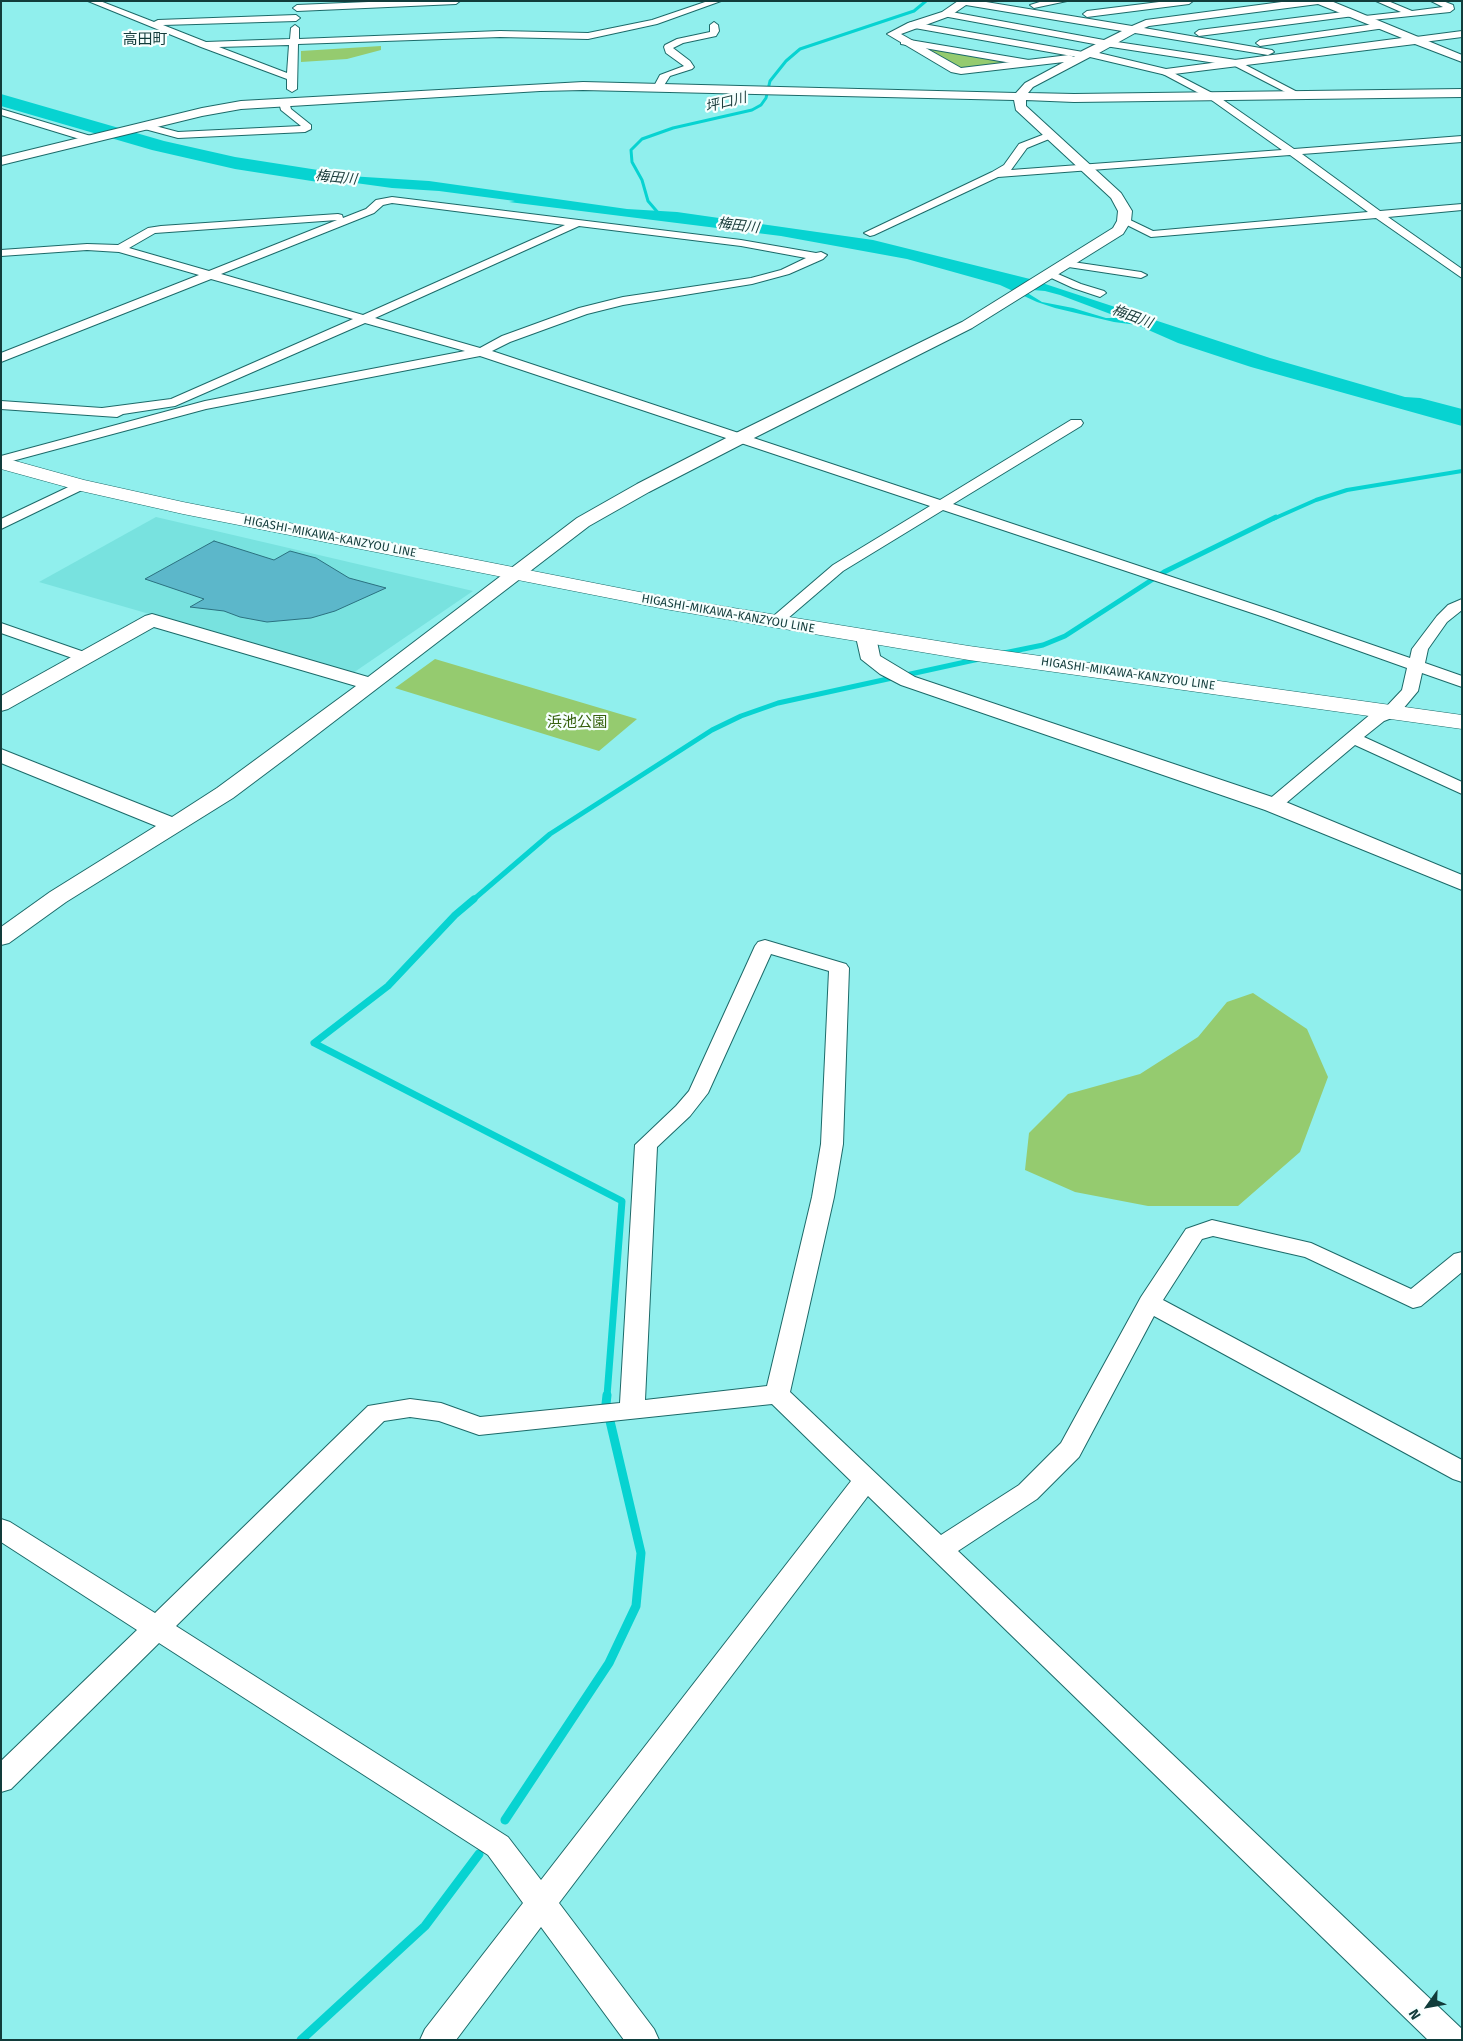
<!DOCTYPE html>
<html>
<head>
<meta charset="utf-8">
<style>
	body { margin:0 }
	#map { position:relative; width:1463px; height:2041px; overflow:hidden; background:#90efed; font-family:"Fira Sans",sans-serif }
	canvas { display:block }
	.frame { position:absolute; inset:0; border:2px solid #123c3b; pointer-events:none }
	.north { position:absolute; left:1403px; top:1981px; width:50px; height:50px; -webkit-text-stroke:4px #f6fffe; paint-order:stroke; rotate:238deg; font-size:14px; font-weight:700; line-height:20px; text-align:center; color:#123c3b }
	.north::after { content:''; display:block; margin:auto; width:18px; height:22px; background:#123c3b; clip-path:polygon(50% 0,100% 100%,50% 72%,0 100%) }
</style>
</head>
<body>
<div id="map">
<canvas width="1463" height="2041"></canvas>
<div class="frame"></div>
<div class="north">N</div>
</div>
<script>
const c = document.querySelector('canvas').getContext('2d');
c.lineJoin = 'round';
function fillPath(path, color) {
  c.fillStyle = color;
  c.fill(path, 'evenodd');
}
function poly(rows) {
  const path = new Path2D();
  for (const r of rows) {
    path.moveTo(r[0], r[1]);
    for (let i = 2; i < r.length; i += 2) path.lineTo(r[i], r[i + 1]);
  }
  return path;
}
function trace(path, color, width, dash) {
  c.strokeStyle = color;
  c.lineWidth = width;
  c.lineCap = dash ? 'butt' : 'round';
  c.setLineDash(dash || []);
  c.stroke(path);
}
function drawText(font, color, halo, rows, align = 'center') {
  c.font = font + ' "Fira Sans","Noto Sans JP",sans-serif';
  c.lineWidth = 4.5;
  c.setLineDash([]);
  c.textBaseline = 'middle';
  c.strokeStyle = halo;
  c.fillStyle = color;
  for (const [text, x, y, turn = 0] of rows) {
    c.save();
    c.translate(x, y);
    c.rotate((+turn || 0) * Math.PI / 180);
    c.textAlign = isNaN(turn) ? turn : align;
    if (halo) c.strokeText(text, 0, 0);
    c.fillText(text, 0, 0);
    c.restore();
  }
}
const built = poly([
	[156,517,473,591,353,673,39,582]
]);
const green = poly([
	[914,44,1018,62,960,70],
	[381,46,381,50,347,59,301,62,301,51],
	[435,659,637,719,599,751,395,688],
	[1253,993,1307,1029,1328,1077,1300,1152,1238,1206,1148,1206,1075,1192,1025,1170,1029,1133,1068,1094,1140,1074,1198,1037,1227,1002]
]);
const water = poly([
	[270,165,333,175,429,181,627,209,677,212,873,240,1030,279,1270,358,1405,397,1420,398,1462,409,1462,426,1251,367,1178,343,1137,325,1114,322,1055,308,1037,302,1000,285,907,259,781,236,509,202,515,201,439,191,392,188,261,170],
	[1021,289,1045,291,1060,295,1121,318,1106,318,1073,308,1042,302]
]);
const streamFar4 = poly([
	[660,215,648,201,642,180,632,162,631,150,642,139,673,128,752,110,761,105,766,98,770,81,786,61,800,49,914,11,926,1]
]);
const streamFar3 = poly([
	[1273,519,1316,500,1347,490,1462,471]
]);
const streamFar2 = poly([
	[1004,653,1043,645,1065,636,1164,572,1276,517],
	[473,900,550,834,712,730,741,716,778,703,979,659]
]);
const streamFar1 = poly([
	[474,899,455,915,388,986,314,1043,622,1201,607,1396]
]);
const stream = poly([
	[505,1820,609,1663,636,1606,641,1553,606,1404,607,1395],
	[301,2040,425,1926,479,1854]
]);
const river = poly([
	[1,94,164,141,235,157,318,170,325,172,328,176,325,180,318,182,235,169,152,150,1,106,1,94]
]);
const building = poly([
	[214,541,274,560,290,551,316,558,349,578,386,588,335,611,311,618,267,622,240,617,224,611,190,607,204,599,145,579,214,541]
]);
const minor = poly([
	[88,1,100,1,154,22,158,20,296,15,300,18,296,21,163,25,206,42,290,39,291,28,295,25,299,28,299,39,500,31,588,33,652,20,708,1,721,1,657,24,588,39,500,37,298,44,297,89,292,92,287,89,287,79,201,47,88,1],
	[289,45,287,73,219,47,289,45],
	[392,1,460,1,456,4,297,11,293,8,297,5,392,1],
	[1043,1,1067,1,1034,8,1030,5,1043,1],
	[1167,1,1193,1,1189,4,1087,17,1083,14,1087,11,1167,1],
	[1376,1,1388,1,1412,11,1443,7,1431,1,1443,1,1453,5,1454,9,1450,12,1362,21,1362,17,1365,16,1401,12,1376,1],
	[946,11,1104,40,1236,60,1305,96,1303,98,1297,98,1235,66,1105,46,943,16,942,14,946,11],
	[1351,11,1354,12,1354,16,1199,36,1195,33,1199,30,1351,11],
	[714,22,718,25,719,31,716,36,683,43,673,48,690,61,694,67,692,69,670,76,661,90,655,90,653,88,660,75,684,66,666,53,664,47,665,45,677,39,710,32,710,25,714,22],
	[912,22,1083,52,1088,55,1083,58,909,27,909,23,912,22],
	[1382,23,1386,26,1385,28,1260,46,1256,43,1260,40,1382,23],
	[1462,31,1462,37,1416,43,1412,40,1416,37,1462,31],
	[904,39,1029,60,1034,63,1029,66,901,44,901,40,904,39],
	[1166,69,1216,95,1294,149,1462,136,1462,142,1302,154,1380,211,1462,204,1462,210,1388,217,1462,269,1462,278,1376,218,1151,237,1119,221,1120,219,1128,219,1153,231,1368,212,1290,155,998,177,874,235,870,236,864,233,992,172,1004,165,1019,144,1050,132,1054,133,1054,137,1027,148,1011,170,1282,150,1210,99,1163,74,1161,72,1166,69],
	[284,99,289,102,291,109,311,125,311,129,305,132,178,138,141,128,139,126,144,123,178,132,301,126,281,110,279,102,284,99],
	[1,109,94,137,95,139,90,142,86,141,1,115,1,109],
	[392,197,741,240,816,253,821,252,827,255,823,259,789,274,752,284,623,305,587,314,510,342,492,351,940,500,1071,420,1081,420,1083,423,1081,426,953,504,1274,611,1410,658,1412,649,1437,616,1448,605,1462,599,1462,610,1447,622,1428,649,1425,663,1462,676,1462,687,1422,673,1418,691,1397,716,1384,721,1364,737,1462,782,1462,794,1355,745,1279,809,1273,810,1267,809,1264,805,1267,801,1372,713,1385,708,1402,690,1407,668,1264,617,943,510,843,571,780,625,770,625,767,622,770,619,833,565,930,506,480,356,206,409,1,464,1,456,205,401,465,351,365,323,175,406,123,414,117,417,1,409,1,401,102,408,171,399,353,319,211,279,1,362,1,353,199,275,119,252,87,250,1,256,1,250,87,244,118,245,148,228,161,226,338,214,342,215,343,218,366,209,376,200,392,197],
	[392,203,565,225,363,315,221,274,374,213,383,205,392,203],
	[337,220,209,271,129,248,155,233,337,220],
	[579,226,741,246,806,258,781,270,751,278,623,297,579,308,502,336,480,348,375,318,579,226],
	[1066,261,1141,272,1147,275,1141,278,1062,266,1060,264,1066,261],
	[1051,271,1081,284,1104,291,1106,293,1100,297,1073,288,1047,276,1045,274,1051,271],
	[81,481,86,482,88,485,86,488,1,529,1,519,81,481],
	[1,623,90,654,92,657,90,660,78,660,1,633,1,623],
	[765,940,846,964,849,968,843,1144,834,1197,790,1392,941,1535,1019,1485,1061,1443,1141,1297,1186,1229,1212,1220,1311,1243,1411,1289,1454,1254,1462,1252,1462,1272,1421,1306,1413,1308,1305,1257,1213,1236,1202,1239,1163,1300,1462,1460,1462,1482,1453,1479,1154,1316,1079,1457,1037,1499,958,1551,1462,2029,1462,2040,1428,2040,868,1496,559,1903,654,2029,659,2040,624,2040,541,1927,456,2040,420,2040,425,2029,523,1903,488,1855,159,1643,11,1789,1,1792,1,1761,137,1630,1,1542,1,1519,10,1522,155,1613,368,1406,410,1399,441,1403,480,1417,620,1403,635,1145,676,1106,689,1091,755,946,758,942,765,940],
	[771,954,829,971,821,1144,812,1197,767,1386,645,1400,657,1147,690,1116,708,1093,771,954],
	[772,1404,851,1481,541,1880,508,1837,176,1626,384,1421,410,1417,439,1421,479,1435,772,1404]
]);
const tertiary = poly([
	[958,1,980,1,1132,26,1146,20,1289,1,1331,1,1462,55,1462,62,1415,44,1166,75,1090,57,1033,87,1028,93,1074,94,1462,89,1462,97,1074,102,1026,100,1026,106,1121,193,1132,211,1131,221,1123,234,972,328,746,442,649,492,589,526,289,756,233,798,66,902,9,943,1,945,1,927,50,892,156,826,1,763,1,749,172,817,217,788,356,686,154,627,8,709,1,711,1,696,145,616,152,614,368,677,577,518,637,484,734,434,962,322,1113,228,1117,221,1118,211,1111,198,1016,110,1014,100,583,90,540,91,241,109,202,116,1,165,1,157,202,108,241,101,583,82,1016,93,1025,83,1064,62,961,74,951,72,887,34,908,23,942,12,958,1],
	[1318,4,1402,38,1166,69,1099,53,1135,33,1268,55,1274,52,1272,50,1144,28,1149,26,1318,4],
	[966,5,1122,31,1082,51,1074,57,1069,55,961,68,901,34,950,16,966,5],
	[866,631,873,633,876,637,880,656,915,677,1281,800,1462,875,1462,890,1265,810,901,685,880,674,861,659,856,637,859,633,866,631]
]);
const primary = poly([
	[1,457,84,480,183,502,665,597,969,646,1462,715,1462,729,969,660,665,609,183,514,81,491,1,469,1,457]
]);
const farStreetnames = [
	["HIGASHI-MIKAWA-KANZYOU LINE",330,537,11],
	["HIGASHI-MIKAWA-KANZYOU LINE",728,614,10],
	["HIGASHI-MIKAWA-KANZYOU LINE",1128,674,8]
];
const farWaternames = [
	["坪口川",726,103,-14],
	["梅田川",336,178,6],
	["梅田川",738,226,7],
	["梅田川",1132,317,20]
];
const farQuarternames = [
	["高田町",145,40]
];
const parkNames = [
	["浜池公園",577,723]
];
fillPath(built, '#78e2df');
fillPath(green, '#95cb6f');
fillPath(water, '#07d3d1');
trace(streamFar4, '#07d3d1', 3);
trace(streamFar3, '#07d3d1', 4);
trace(streamFar2, '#07d3d1', 5);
trace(streamFar1, '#07d3d1', 7);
trace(stream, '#07d3d1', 9);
fillPath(river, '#07d3d1');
fillPath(building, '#5cb7ca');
trace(building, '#2b7180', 1);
trace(minor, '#1c6a69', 2);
trace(tertiary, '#1c6a69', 2);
trace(primary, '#1c6a69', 1);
fillPath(minor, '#fff');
fillPath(tertiary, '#fff');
fillPath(primary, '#fff');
drawText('12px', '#123c3b', '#f6fffe', farStreetnames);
drawText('italic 14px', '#1b3d3c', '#f6fffe', farWaternames);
drawText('15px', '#123c3b', '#f6fffe', farQuarternames);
drawText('15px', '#37610f', '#f6fffe', parkNames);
</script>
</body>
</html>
